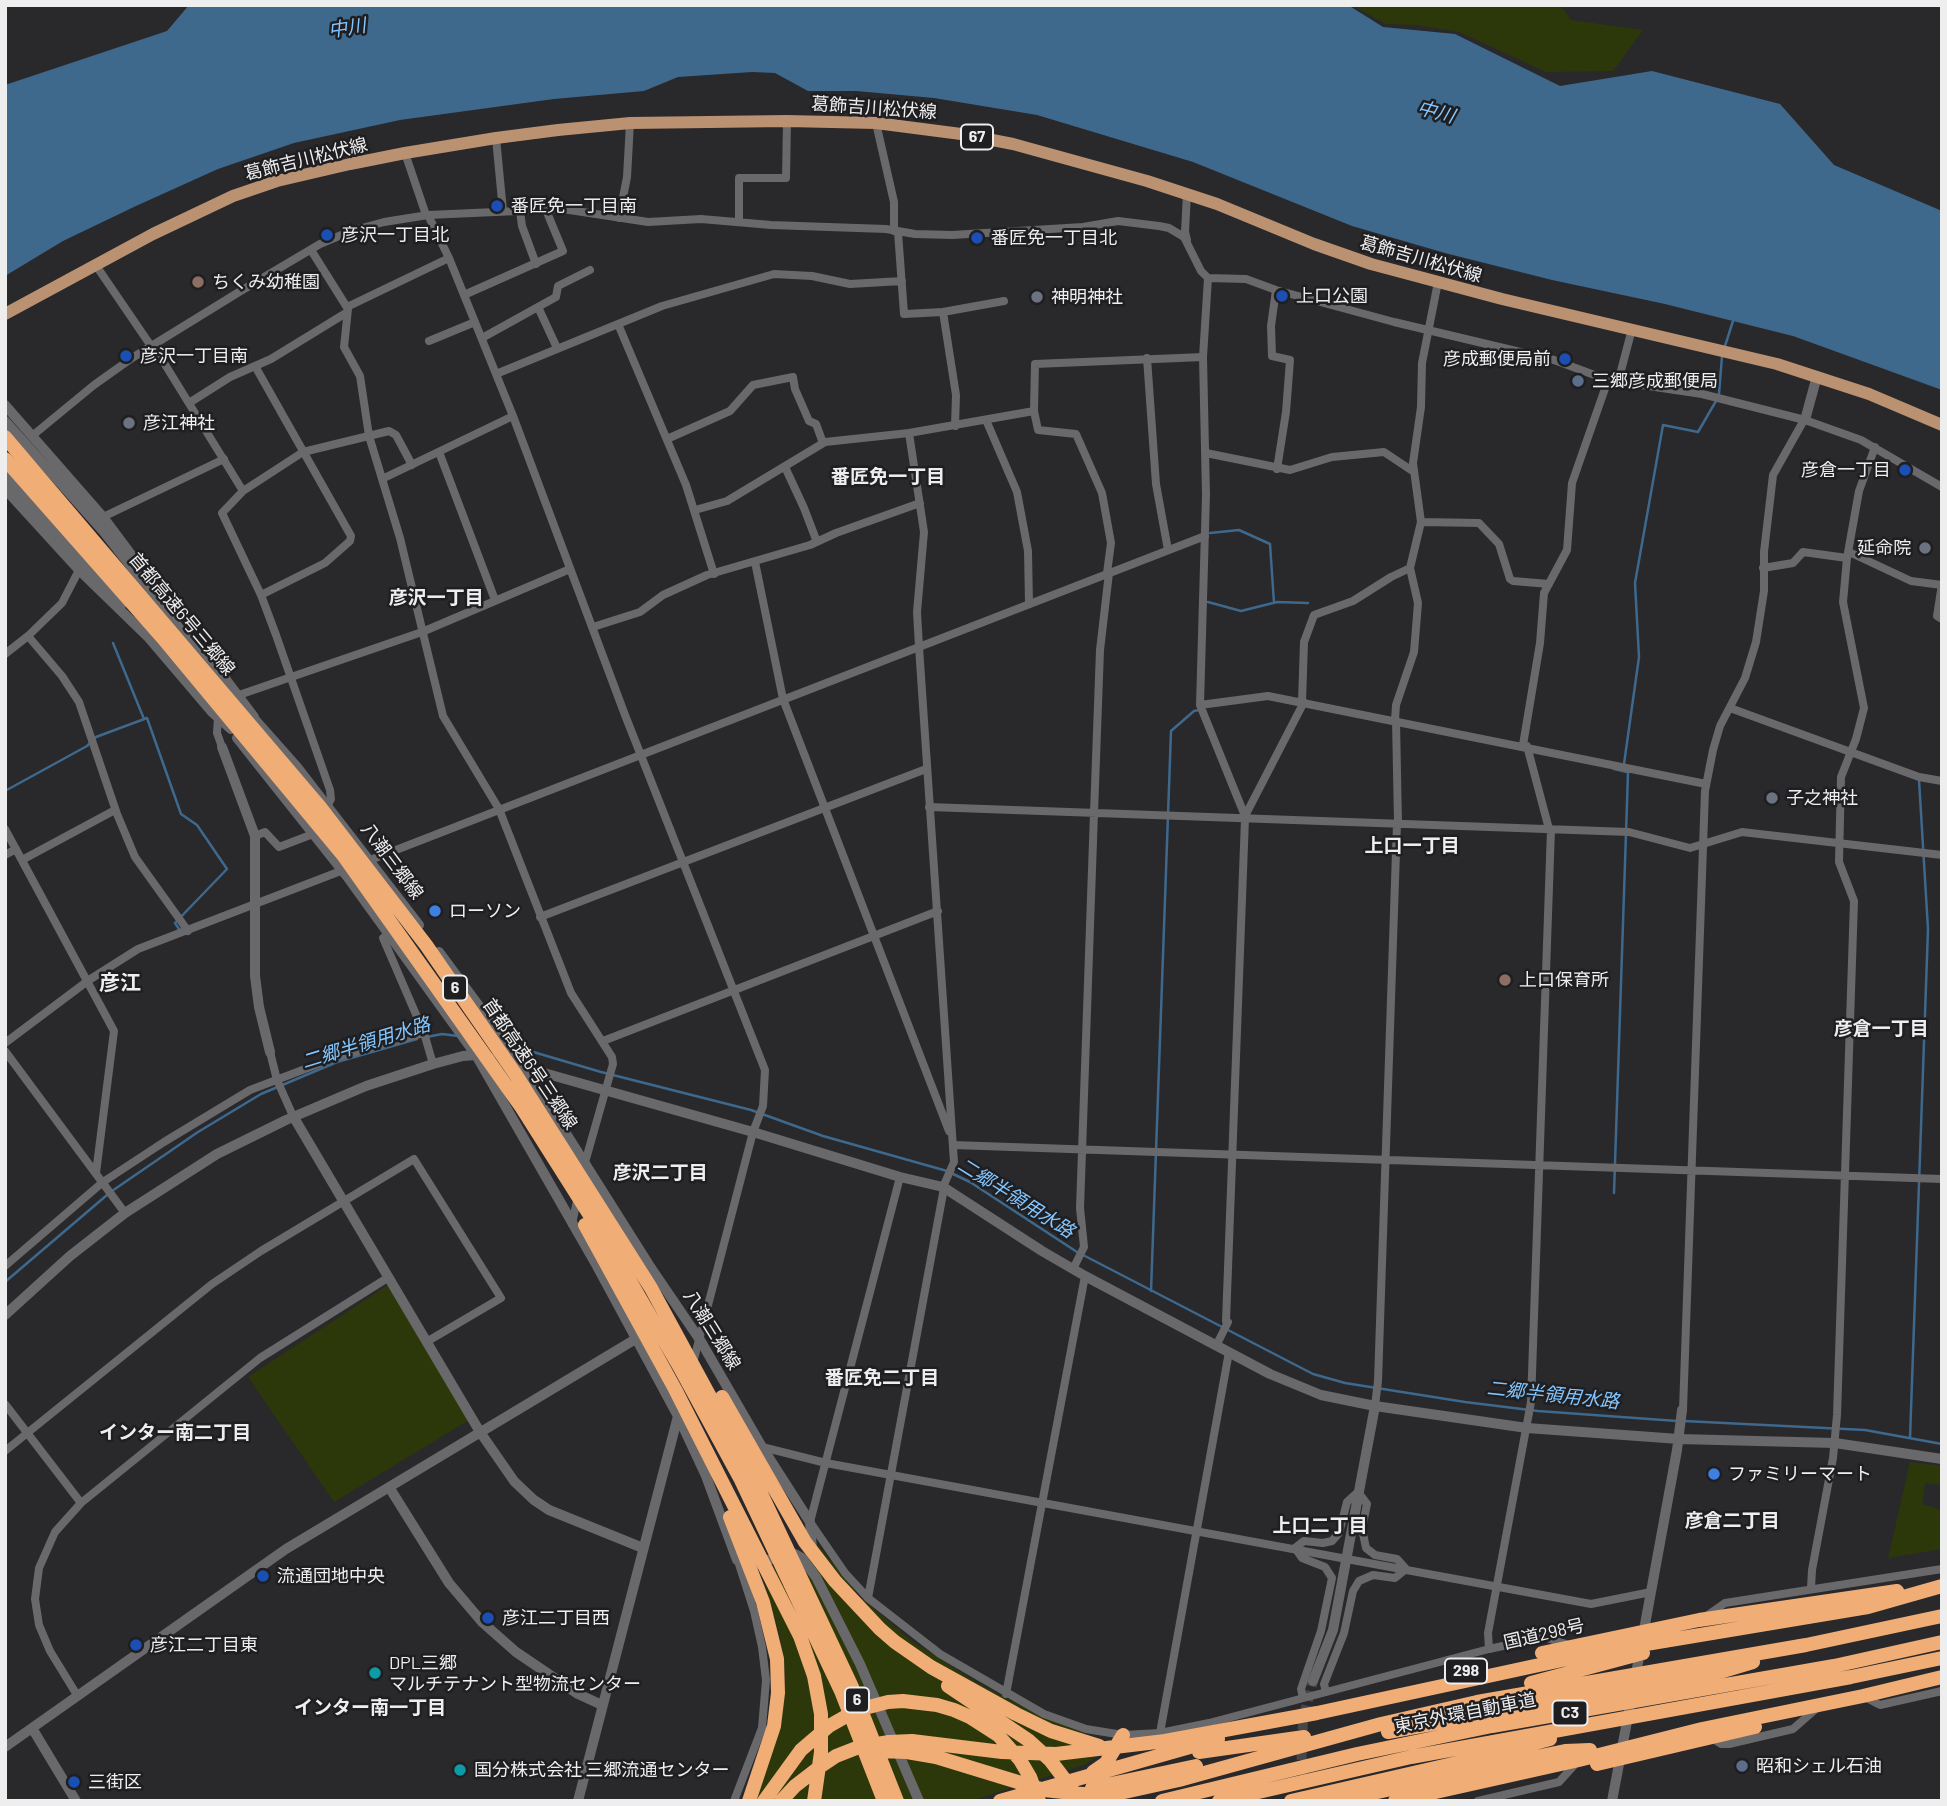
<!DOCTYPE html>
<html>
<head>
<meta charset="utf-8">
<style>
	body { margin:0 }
	#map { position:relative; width:1947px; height:1806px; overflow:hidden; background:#29282b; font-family:Barlow,sans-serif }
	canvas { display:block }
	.frame { position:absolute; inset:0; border:7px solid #eeeeef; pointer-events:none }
</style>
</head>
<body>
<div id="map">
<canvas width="1947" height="1806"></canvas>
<div class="frame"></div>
</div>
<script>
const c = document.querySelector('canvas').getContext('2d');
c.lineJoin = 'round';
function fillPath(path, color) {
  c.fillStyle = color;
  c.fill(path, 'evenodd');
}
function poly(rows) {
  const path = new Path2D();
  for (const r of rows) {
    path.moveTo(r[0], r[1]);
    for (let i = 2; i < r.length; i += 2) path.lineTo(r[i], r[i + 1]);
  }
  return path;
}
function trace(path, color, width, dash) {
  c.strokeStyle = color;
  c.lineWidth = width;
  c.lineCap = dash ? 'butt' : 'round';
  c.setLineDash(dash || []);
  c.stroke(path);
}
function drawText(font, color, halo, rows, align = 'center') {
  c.font = font + ' Barlow,"Noto Sans JP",sans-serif';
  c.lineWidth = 5;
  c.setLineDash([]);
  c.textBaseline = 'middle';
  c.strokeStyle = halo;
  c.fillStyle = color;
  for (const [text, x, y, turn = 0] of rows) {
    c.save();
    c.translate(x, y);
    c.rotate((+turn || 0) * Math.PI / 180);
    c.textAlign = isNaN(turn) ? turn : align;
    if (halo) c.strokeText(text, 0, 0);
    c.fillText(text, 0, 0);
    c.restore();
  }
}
const green = poly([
	[1355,5,1560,5,1571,20,1643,30,1613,71,1546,72,1459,32,1417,25,1386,24,1357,8],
	[388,1285,469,1420,334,1502,248,1377],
	[1910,1462,1942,1466,1942,1485,1925,1483,1922,1504,1942,1510,1942,1549,1888,1558],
	[815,1541,858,1595,912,1641,978,1683,1036,1714,1083,1732,1104,1752,1084,1765,971,1801,755,1801,780,1721,785,1684,784,1663,779,1633,764,1581]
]);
const water = poly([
	[189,5,1348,5,1383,27,1455,34,1560,86,1652,71,1780,104,1834,165,1942,211,1942,390,1793,336,1665,304,1552,280,1445,253,1352,226,1193,162,1037,115,934,98,856,91,808,91,775,73,752,72,678,77,644,91,554,99,400,120,294,143,218,169,136,206,63,241,5,276,5,85,167,31]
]);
const stream = poly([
	[1725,346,1733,321],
	[1719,394,1722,356],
	[1210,533,1239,530,1270,544,1274,603],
	[1208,602,1241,611,1277,602,1308,603],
	[113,643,144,719],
	[1624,764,1639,657,1635,583,1663,425,1698,432,1716,401],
	[1614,769,1627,772],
	[5,791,87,746,96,737,147,718,181,814,197,825,227,869,175,923,179,929,178,931],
	[427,1037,442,1034,458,1036],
	[513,1046,601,1072,751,1110,823,1136,947,1171],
	[953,1174,970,1182,1077,1252],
	[112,1191,198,1132,261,1094,337,1062,417,1039],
	[1614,1193,1628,773],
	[1083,1255,1313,1374,1345,1383,1465,1402,1538,1411,1677,1421],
	[5,1282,107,1195],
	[1151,1291,1171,731,1194,711,1199,710],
	[1684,1421,1865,1430,1942,1444],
	[1910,1438,1928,929,1919,780]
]);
const secondaryTunnel = poly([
	[1301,1775,1303,1719,1313,1681]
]);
const street = poly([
	[876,123,894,202,894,231],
	[496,138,503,211],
	[405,153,426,215],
	[520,211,522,226,536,264],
	[428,215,449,258,513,416,625,715,765,1070,763,1106,753,1132,693,1363],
	[619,218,627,177,630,123],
	[739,222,739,178,786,178,787,121],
	[898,232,904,314,943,312,956,395,955,426],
	[1187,240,1185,232,1187,193],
	[311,250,348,309,344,347,360,376,369,436,400,538,443,716,499,809,571,993,612,1057,613,1064,584,1166],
	[95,264,151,346],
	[1208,278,1203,357,1206,495,1200,705,1245,816],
	[1276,290,1271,326,1272,356,1290,360,1286,412,1277,469],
	[464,295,563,251,546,210],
	[347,307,449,258],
	[538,307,557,348],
	[943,312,1004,301],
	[618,324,686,485,714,574],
	[482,338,556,297,558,286,590,270],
	[429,341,475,322],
	[153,345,243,491,222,513,261,595,276,635,330,790,331,799,326,809],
	[1147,358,1156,484,1168,550],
	[255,366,351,536,350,541,325,563,261,595],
	[496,374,662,306,774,274,812,276,850,284,902,281],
	[1618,382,1632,329],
	[189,403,230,377,271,359,346,313],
	[986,420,1017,492,1028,551,1029,604],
	[909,433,924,532,917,612,919,647,954,1162,943,1187],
	[32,436,94,385,132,358,239,292,320,244,351,231,384,222,428,215,563,209,648,222,701,219,771,225,886,229,915,234,952,235,1083,227,1118,221,1159,226,1169,228,1184,237,1201,271,1208,278,1246,279,1276,290,1394,322,1554,360,1608,380,1702,394,1805,420,1861,440,1942,487],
	[667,439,730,411,753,385,793,377,795,389,809,421,816,424,823,443],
	[439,452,495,600],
	[1206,453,1290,470,1332,457,1384,452,1414,472],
	[785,467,804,508,817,542],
	[382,479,513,416],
	[243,491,303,452,389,431,396,435,412,465],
	[695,510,727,501,825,442,909,433,1034,411],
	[103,517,224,459],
	[1421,522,1479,523,1499,544,1510,579,1513,581,1549,584],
	[1849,552,1911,581,1942,585],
	[755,562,783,699,949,1131],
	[1763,568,1793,563,1803,552,1847,558],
	[79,570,62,603,28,636,62,676,79,702,117,814,135,857,188,931],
	[1107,573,1111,543,1102,493,1076,434,1038,430,1034,411,1035,364,1203,357],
	[1942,584,1937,616,1942,619],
	[593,627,640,612,663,595,707,575,810,545,836,533,920,503],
	[5,654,28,636],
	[239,695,422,632,570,569],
	[1302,702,1304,642,1314,615,1353,601,1391,577,1410,568],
	[1200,705,1268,696,1706,784],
	[1730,708,1919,777,1942,781],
	[218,717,217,733,222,747],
	[1395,720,1396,705,1414,652,1418,603,1410,568,1421,522,1413,463,1421,407,1422,363,1438,282],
	[1396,720,1398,824],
	[1523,745,1540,643,1544,593,1567,550,1572,483,1608,380],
	[1527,746,1549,829],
	[929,807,1629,832,1690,848,1742,832,1942,855],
	[1244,818,1304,702],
	[5,829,114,1031,96,1173],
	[255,836,265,832,279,847,313,834],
	[5,855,16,849],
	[22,860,115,810],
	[365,862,1205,536],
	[540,917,926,769],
	[389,933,383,938,424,1033,433,1064],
	[603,1041,938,911],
	[5,1043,89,980,138,949,346,869],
	[5,1051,125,1213],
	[270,1052,277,1080,293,1116],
	[953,1145,1942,1179],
	[900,1177,810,1522,845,1573,868,1598,940,1654,1044,1714,1086,1729,1123,1735,1160,1733,1209,1723,1489,1649,1544,1637,1569,1645],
	[572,1224,578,1196],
	[5,1266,103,1182,164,1142,250,1090,334,1058,424,1033],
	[1073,1269,1084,1247,1080,1208,1094,813,1100,650,1109,573],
	[1226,1321,1245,819],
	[1216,1346,1228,1322],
	[5,1404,81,1503],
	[1375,1406,1378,1381,1397,823],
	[1683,1410,1705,791,1713,750,1720,726,1745,678,1756,642,1764,591,1764,552,1773,475,1804,420],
	[762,1447,826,1463,1591,1604,1651,1592],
	[5,1451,212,1284,261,1251,414,1159,501,1298,428,1341],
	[1811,1588,1812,1570,1833,1458,1837,1415,1854,901,1839,862,1841,777,1856,739,1864,708,1843,602,1847,558,1859,491,1875,447],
	[868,1598,944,1188],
	[1705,1617,1725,1603,1942,1569],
	[1489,1649,1488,1633,1531,1402,1551,829],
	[1006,1694,1085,1276],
	[77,1695,50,1651,39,1625,35,1599,39,1568,55,1532,81,1503,260,1358,389,1277],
	[1863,1696,1880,1705,1942,1691],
	[1303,1698,1301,1689,1321,1631,1332,1578,1325,1567,1302,1558,1295,1548,1304,1541,1323,1543,1332,1541,1339,1533,1347,1502,1358,1492,1367,1504,1362,1529,1366,1548,1375,1555,1397,1559,1406,1569,1395,1578,1373,1575,1359,1581,1353,1591,1344,1633,1324,1684,1326,1692],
	[1160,1733,1229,1352],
	[1710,1737,1721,1744,1729,1744,1793,1729,1818,1707],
	[734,1801,762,1728,766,1680,762,1647,754,1611,738,1561],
	[1478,1801,1559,1782,1577,1762]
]);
const secondary = poly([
	[5,405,103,517,144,572],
	[1805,420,1817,376],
	[5,421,104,532,212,670],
	[5,475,123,603],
	[5,489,79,570,149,638,212,712,231,729],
	[211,660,254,717],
	[250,714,297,767,419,925],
	[237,738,349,879,476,1055,597,1266,678,1416,706,1476,737,1560,745,1565,754,1565,785,1554,795,1554,802,1558,816,1577,860,1664,919,1801],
	[222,747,255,836,255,976,259,1007,270,1052],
	[439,952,524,1067,649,1265,700,1340,762,1447,810,1522,812,1550],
	[505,1062,753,1132,900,1177,943,1187,1042,1251,1085,1276,1270,1374,1321,1395,1375,1406,1527,1428,1679,1439,1835,1443,1942,1459],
	[293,1116,480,1432,514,1481,534,1500,549,1510,643,1548],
	[5,1315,70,1256,125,1213,217,1154,286,1120,366,1086,433,1064,463,1056,476,1055,490,1058],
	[389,1487,449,1583,482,1622,516,1652,578,1694,602,1705],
	[1635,1679,1677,1450,1682,1410],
	[1313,1681,1333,1630,1375,1406],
	[32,1728,76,1801],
	[5,1747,286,1549,639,1337],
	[578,1801,678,1416],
	[1612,1801,1632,1695]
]);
const primary = poly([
	[5,314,153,234,233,196,277,181,350,164,405,153,496,138,558,130,630,123,787,121,876,123,961,134,1013,144,1147,181,1217,204,1314,244,1371,264,1502,299,1777,364,1869,394,1942,425]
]);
const highway = poly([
	[5,437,320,807,426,945,516,1075,651,1288,751,1472,852,1687,897,1801],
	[5,459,162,637,343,855,522,1108,615,1255,679,1366,741,1480,841,1691,884,1801],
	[585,1225,675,1389,800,1636,814,1676,821,1714,821,1752,814,1801],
	[722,1397,805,1542,835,1581,880,1629,895,1642,931,1667,1016,1714,1051,1731,1099,1746],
	[730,1517,763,1602,777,1659,778,1693,774,1726,749,1801],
	[1542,1653,1699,1620,1897,1591],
	[1531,1683,1643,1653],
	[948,1686,1028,1740,1050,1760,1072,1789],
	[1388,1732,1723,1671,1753,1662],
	[880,1751,907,1752,936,1757,1044,1790,1082,1794,1120,1793,1179,1780,1381,1724,1477,1702,1806,1645,1942,1616],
	[1199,1752,1304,1737],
	[1597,1764,1755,1727],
	[1093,1772,1106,1763,1123,1735],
	[1092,1788,1196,1766],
	[764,1801,801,1750,829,1726,857,1710,888,1702,903,1701,937,1705,954,1710,970,1717,998,1735,1020,1760,1030,1777,1039,1801],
	[781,1801,795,1786,821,1766,836,1756,859,1747,889,1742,912,1741,1002,1752,1056,1754,1165,1741,1317,1713,1604,1651,1868,1607,1942,1586],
	[1000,1801,1218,1739],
	[1162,1801,1357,1754,1492,1726,1834,1666,1942,1642],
	[1219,1801,1411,1757,1851,1677,1942,1658],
	[1291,1801,1483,1757,1550,1739],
	[1337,1801,1512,1762,1565,1751,1590,1750],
	[1395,1801,1579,1760,1702,1729,1863,1696,1942,1677]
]);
const markers = [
	[497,206,7,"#1a4fb4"],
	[327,235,7,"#1a4fb4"],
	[977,238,7,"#1a4fb4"],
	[198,282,7,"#8d6e63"],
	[1282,296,7,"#1a4fb4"],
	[1037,297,7,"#6b7280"],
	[126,356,7,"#1a4fb4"],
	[1565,359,7,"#1a4fb4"],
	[1578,381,7,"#5c6f8a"],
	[129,423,7,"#6b7280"],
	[1905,470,7,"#1a4fb4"],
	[1925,548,7,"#6b7280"],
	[1772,798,7,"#6b7280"],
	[435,911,7,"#3f7fe0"],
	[1505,980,7,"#8d6e63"],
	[1714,1474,7,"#3f7fe0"],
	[263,1576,7,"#1a4fb4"],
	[488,1618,7,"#1a4fb4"],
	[136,1645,7,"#1a4fb4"],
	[375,1673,7,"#0f9aa8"],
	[1742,1766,7,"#5c6f8a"],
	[460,1770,7,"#0f9aa8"],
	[74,1782,7,"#1a4fb4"]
];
const shields = [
	[977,137,32],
	[455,988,24],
	[1466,1671,42],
	[857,1700,24],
	[1570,1713,35]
];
const shieldNames = [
	["67",977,137],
	["6",455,988],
	["298",1466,1671],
	["6",857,1700],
	["C3",1570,1713]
];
const streetNames = [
	["葛飾吉川松伏線",874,108,4],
	["葛飾吉川松伏線",306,159,-14],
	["葛飾吉川松伏線",1421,259,16],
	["首都高速6号三郷線",182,614,50],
	["八潮三郷線",392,861,53],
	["首都高速6号三郷線",530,1064,56],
	["八潮三郷線",712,1330,58],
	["国道298号",1544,1634,-13],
	["東京外環自動車道",1465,1713,-11]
];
const poiNames = [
	["番匠免一丁目南",511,206],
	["彦沢一丁目北",341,235],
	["番匠免一丁目北",991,238],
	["ちくみ幼稚園",212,282],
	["上口公園",1296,296],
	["神明神社",1051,297],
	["彦沢一丁目南",140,356],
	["彦成郵便局前",1551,359,"right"],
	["三郷彦成郵便局",1592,381],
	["彦江神社",143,423],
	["彦倉一丁目",1891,470,"right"],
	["延命院",1911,548,"right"],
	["子之神社",1786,798],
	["ローソン",449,911],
	["上口保育所",1519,980],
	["ファミリーマート",1728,1474],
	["流通団地中央",277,1576],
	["彦江二丁目西",502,1618],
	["彦江二丁目東",150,1645],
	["DPL三郷",389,1663],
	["マルチテナント型物流センター",389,1684],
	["昭和シェル石油",1756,1766],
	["国分株式会社 三郷流通センター",474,1770],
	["三街区",88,1782]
];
const waterNames = [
	["中川",347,28,-9],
	["中川",1436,112,15],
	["二郷半領用水路",366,1043,-17],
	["二郷半領用水路",1016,1198,32],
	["二郷半領用水路",1553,1395,6]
];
const neighbourhoodNames = [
	["番匠免一丁目",888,477],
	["彦沢一丁目",436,598],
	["上口一丁目",1412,846],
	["彦倉一丁目",1881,1029],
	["彦沢二丁目",660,1173],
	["番匠免二丁目",882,1378],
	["インター南二丁目",175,1433],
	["彦倉二丁目",1732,1521],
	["上口二丁目",1320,1526],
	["インター南一丁目",370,1708]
];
const quarterNames = [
	["彦江",120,983]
];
fillPath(green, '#2d380a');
fillPath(water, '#3e698d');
trace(stream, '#3e698d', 2.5);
trace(secondaryTunnel, '#474648', 10, [10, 5]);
trace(street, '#69686b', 8);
trace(secondary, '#69686b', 10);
trace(primary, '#ba9171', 12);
trace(highway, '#f0ad75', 14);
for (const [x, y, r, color] of markers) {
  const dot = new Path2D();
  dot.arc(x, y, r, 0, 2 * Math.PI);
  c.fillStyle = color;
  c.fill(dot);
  trace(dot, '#1f1e21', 2.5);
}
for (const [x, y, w] of shields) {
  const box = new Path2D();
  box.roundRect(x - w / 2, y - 12.5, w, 25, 5);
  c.fillStyle = '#1f1e21';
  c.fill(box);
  trace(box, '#eeeeef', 2);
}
drawText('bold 16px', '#eeeeef', null, shieldNames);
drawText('18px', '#eeeeef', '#1f1e21', streetNames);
drawText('18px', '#eeeeef', '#1f1e21', poiNames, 'left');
drawText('italic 19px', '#83c6ff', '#1f1e21', waterNames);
drawText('bold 19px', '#eeeeef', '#1f1e21', neighbourhoodNames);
drawText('bold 21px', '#eeeeef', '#1f1e21', quarterNames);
</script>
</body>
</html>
